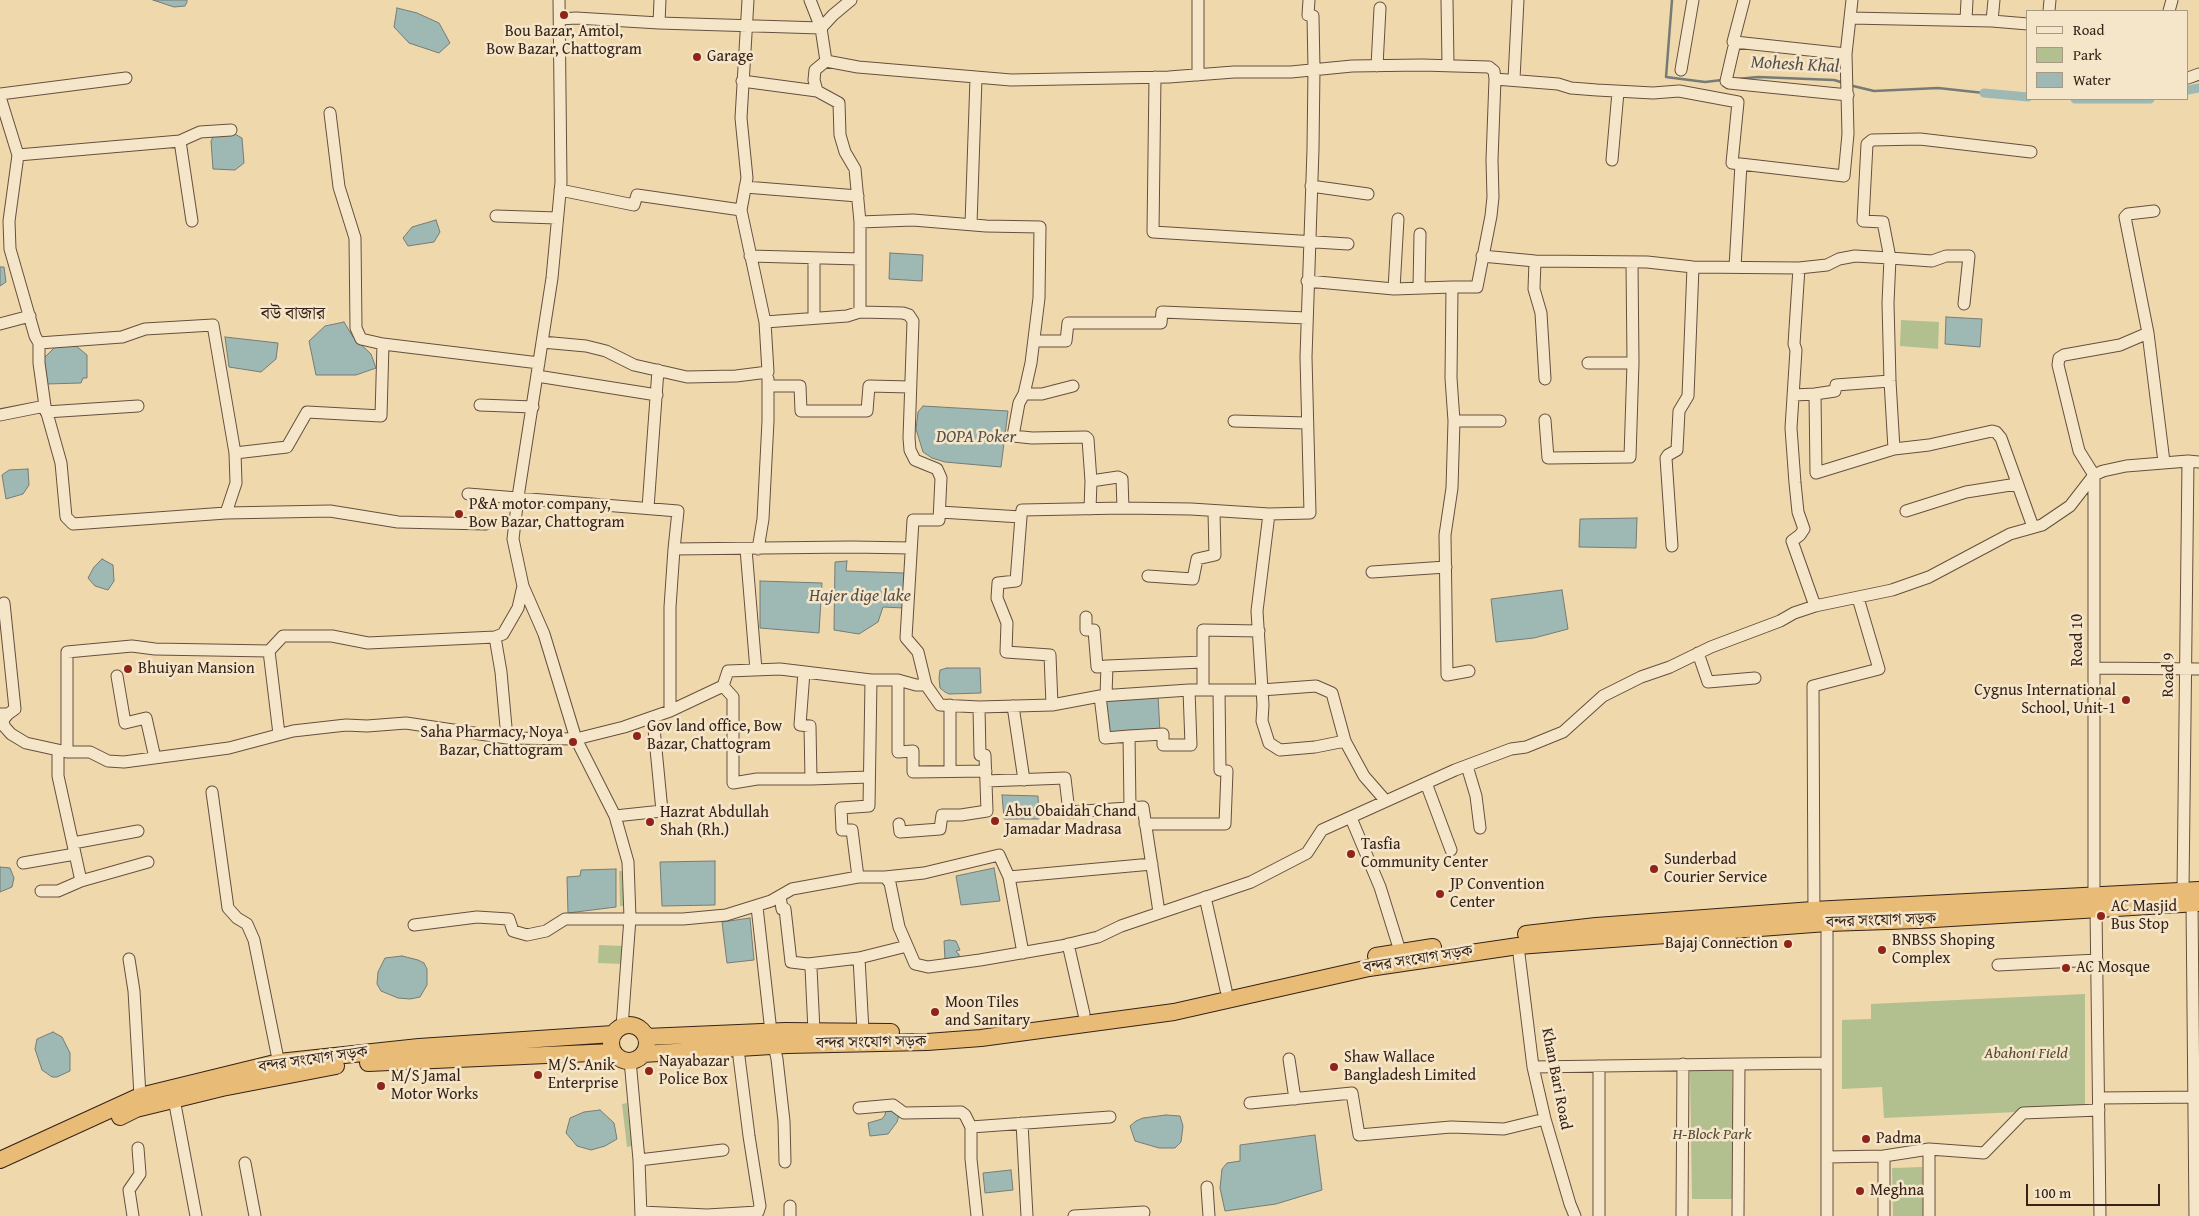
<!DOCTYPE html>
<html>
<head>
<meta charset="utf-8">
<style>
	body { margin:0 }
	#map { position:relative; width:2199px; height:1216px; overflow:hidden; background:#f0d8ad; font-family:"Gentium Book Plus",serif }
	canvas { display:block }
	.legend { position:absolute; left:2026px; top:10px; width:162px; height:90px; box-sizing:border-box; background:#f5e6ca; border:1px solid #a99883; margin:0; padding:6px 9px; list-style:none; font-size:15px; color:#372219 }
	.legend li { display:flex; align-items:center; gap:10px; height:25px }
	.legend b { width:25px; border:1px solid #a99883 }
	.scale { position:absolute; left:2026px; top:1184px; width:134px; height:22px; box-sizing:border-box; border:2px solid #372219; border-top:0; padding-left:6px; font-size:15px; line-height:18px; white-space:nowrap; color:#372219; -webkit-text-stroke:4px #f5e6ca; paint-order:stroke }
</style>
</head>
<body>
<div id="map">
<canvas width="2199" height="1216"></canvas>
<ul class="legend">
<li><b style="height:6px;background:#f5e6ca"></b>Road</li>
<li><b style="height:14px;background:#b2c08f"></b>Park</li>
<li><b style="height:14px;background:#9eb8b4"></b>Water</li>
</ul>
<div class="scale">100 m</div>
</div>
<script>
const c = document.querySelector('canvas').getContext('2d');
c.lineJoin = 'round';
function fillPath(path, color) {
  c.fillStyle = color;
  c.fill(path, 'evenodd');
}
function poly(rows) {
  const path = new Path2D();
  for (const r of rows) {
    if (r.length === 3) {
      path.moveTo(r[0] + r[2], r[1]);
      path.arc(r[0], r[1], r[2], 0, 2 * Math.PI);
      continue;
    }
    path.moveTo(r[0], r[1]);
    for (let i = 2; i < r.length; i += 2) path.lineTo(r[i], r[i + 1]);
  }
  return path;
}
function trace(path, color, width, dash) {
  c.strokeStyle = color;
  c.lineWidth = width;
  c.lineCap = dash ? 'butt' : 'round';
  c.setLineDash(dash || []);
  c.stroke(path);
}
function drawText(font, color, halo, rows, align = 'center') {
  c.font = font + ' "Gentium Book Plus","Noto Serif Bengali",serif';
  c.lineWidth = 5;
  c.setLineDash([]);
  c.textBaseline = 'middle';
  c.strokeStyle = halo;
  c.fillStyle = color;
  for (const [text, x, y, turn = 0] of rows) {
    c.save();
    c.translate(x, y);
    c.rotate((+turn || 0) * Math.PI / 180);
    c.textAlign = isNaN(turn) ? turn : align;
    if (halo) c.strokeText(text, 0, 0);
    c.fillText(text, 0, 0);
    c.restore();
  }
}
const green = poly([
	[1901,320,1939,322,1938,349,1900,346],
	[619,871,622,871,624,906,620,906],
	[599,945,623,946,623,964,598,963],
	[2085,994,2085,1109,1884,1118,1882,1087,1842,1089,1842,1020,1871,1019,1871,1004],
	[1732,1069,1734,1199,1692,1199,1690,1070],
	[627,1103,632,1146,627,1147,622,1104],
	[1922,1167,1923,1216,1893,1216,1892,1168]
]);
const water = poly([
	[153,0,187,0,187,2,185,6,174,7,153,0],
	[397,8,417,13,439,23,450,43,439,53,409,43,394,27,397,8],
	[233,133,242,138,244,163,235,170,213,169,211,141,214,135,233,133],
	[436,220,440,232,434,242,408,246,403,238,412,227,436,220],
	[890,253,923,255,922,281,889,279,890,253],
	[0,267,4,267,6,282,0,286,0,267],
	[1946,317,1982,319,1980,347,1945,344,1946,317],
	[344,322,353,337,371,354,376,368,356,375,316,375,309,341,325,326,344,322],
	[225,337,278,343,276,359,261,372,229,367,225,337],
	[57,345,75,345,87,355,87,378,83,378,81,383,46,384,39,363,57,345],
	[923,406,1008,411,1001,467,945,462,932,458,923,452,916,429,918,412,923,406],
	[28,469,29,485,23,494,6,499,2,475,9,470,28,469],
	[1637,518,1636,548,1579,547,1580,519,1637,518],
	[102,559,113,565,114,581,108,590,95,586,88,578,94,567,102,559],
	[847,561,846,571,904,573,903,608,883,607,878,622,859,634,834,630,835,562,847,561],
	[760,581,822,583,819,633,760,628,760,581],
	[1562,590,1568,629,1534,638,1496,642,1491,599,1562,590],
	[947,668,980,668,981,693,949,694,945,692,940,688,939,678,940,670,947,668],
	[1158,695,1160,732,1107,735,1103,699,1158,695],
	[1002,795,1038,796,1039,819,1004,819,1002,795],
	[715,861,715,905,662,906,660,862,715,861],
	[0,867,10,868,14,878,12,887,0,892,0,867],
	[994,868,1000,901,961,905,956,876,994,868],
	[616,869,616,907,568,913,567,877,580,876,581,870,616,869],
	[750,918,754,960,727,963,722,922,750,918],
	[949,940,956,941,960,950,956,951,957,953,959,954,959,958,945,960,944,941,949,940],
	[402,956,418,960,424,963,427,969,427,985,420,997,410,999,398,998,381,991,377,984,378,972,385,958,402,956],
	[53,1032,62,1037,70,1053,70,1071,57,1077,52,1077,42,1070,35,1049,37,1039,53,1032],
	[886,1109,896,1109,899,1115,897,1122,888,1134,870,1136,868,1123,882,1119,885,1115,886,1109],
	[600,1110,614,1123,617,1139,605,1146,591,1150,577,1146,566,1133,570,1118,584,1112,600,1110],
	[1166,1115,1180,1116,1183,1126,1181,1142,1175,1148,1159,1148,1135,1141,1130,1126,1136,1121,1143,1118,1166,1115],
	[1315,1135,1322,1190,1276,1204,1225,1211,1220,1188,1222,1169,1227,1163,1240,1161,1240,1145,1315,1135],
	[1011,1170,1013,1190,985,1193,983,1173,1011,1170]
]);
const stream = poly([
	[1672,0,1666,77,1705,82,1722,80],
	[1737,79,1758,77,1834,80,1844,83],
	[1849,85,1874,91,1938,88,1984,93]
]);
const canal = poly([
	[2188,90,2199,88],
	[1984,93,2028,97],
	[2075,99,2150,99]
]);
const minor = poly([
	[559,0,561,182,552,278,518,497,513,539,523,586,544,634,576,739,615,816,628,862,630,918,622,1027],
	[748,0,741,118,747,178,741,210,765,322],
	[810,0,821,28,833,15,851,0],
	[1198,0,1198,75],
	[1309,0,1308,15,1313,16,1314,69,1313,149,1306,357,1310,513,1269,514,1257,611,1263,705,1262,721,1269,743,1280,750,1315,747,1345,741,1364,776,1385,800],
	[1447,0,1448,65],
	[1994,0,1992,21,2028,24],
	[2049,11,2050,0],
	[2169,11,2172,0],
	[1850,18,1992,21],
	[560,19,576,18,659,23,821,28,826,61,858,67,1011,80,1169,77,1234,72,1291,72,1352,66,1422,65,1489,67,1494,71,1495,79,1492,160,1493,197,1491,216,1477,287,1452,287],
	[1966,20,1967,0],
	[659,23,660,0],
	[1735,42,1733,42,1744,0],
	[1846,54,1735,42,1726,81,1729,83,1848,95],
	[826,61,815,70,814,80,817,91,839,103,840,135,845,152,855,169,860,222,860,312],
	[1377,66,1380,8],
	[1681,70,1693,0],
	[1155,77,1153,232,1348,244],
	[2188,78,2199,74],
	[1495,79,1558,84,1571,88,1597,90,1653,93,1679,91,1738,102,1732,163,1844,176,1848,134,1846,54,1852,0],
	[1514,79,1518,0],
	[742,81,817,91],
	[0,94,126,78],
	[0,97,18,155,9,221,10,249,35,336,39,343,39,363,45,406,61,463,66,517,73,524,226,513,236,483,235,453,287,447,307,412,381,416,383,344],
	[330,113,339,187,355,238,356,328,361,339,383,344,539,363],
	[180,141,192,221],
	[18,155,180,141,200,132,231,130],
	[1612,160,1618,92],
	[1311,186,1368,194],
	[745,187,858,196],
	[560,190,634,205,637,195,741,210],
	[496,216,557,218],
	[860,222,913,220,986,226,1040,227,1039,298,1031,363,1024,394,1042,394,1073,386],
	[971,224,976,78],
	[750,256,860,259],
	[1482,256,1535,261,1647,262,1693,267,1799,268,1827,265,1839,259,1855,256,1890,258,1888,303,1890,381,1894,449,1929,445,1992,431,1996,432,2001,438,2033,527],
	[814,258,814,318],
	[1535,261,1534,289,1541,313,1545,379],
	[1735,267,1741,164],
	[1799,268,1794,344,1796,350,1791,428,1795,483,1798,512,1804,529,1800,535,1792,541,1815,606],
	[1307,281,1394,289,1452,287,1451,378,1454,421,1500,421],
	[1419,288,1420,234],
	[1394,289,1398,219],
	[1964,304,1969,256,1946,256,1932,261,1890,258,1883,222,1863,221,1867,144,1872,140,1920,139,2031,152],
	[0,324,30,316],
	[2148,333,2125,217,2128,214,2154,211],
	[1034,341,1066,341,1068,323,1161,323,1162,312,1307,318],
	[542,342,586,346,606,351,634,365,687,377,736,376,768,372,765,322,847,316,860,312,903,313,909,315,913,321,909,438,910,450,915,460,937,469,941,478,939,520,913,520,906,638,918,652,926,685],
	[39,343,122,337,145,329,213,325,235,453],
	[1588,363,1633,363],
	[537,376,657,395],
	[768,386,800,386,801,411,867,411,869,386,910,387],
	[1024,394,1019,403,1013,436,1032,438,1086,437,1088,439,1091,481,1118,477,1122,479,1123,508],
	[1815,394,1835,391,1836,385,1890,381],
	[1794,395,1815,394,1816,473,1894,449],
	[480,405,533,407],
	[46,412,138,406],
	[0,415,45,406],
	[1545,420,1548,458,1630,457,1633,363,1632,262],
	[1234,421,1307,423],
	[1454,421,1452,488,1445,535,1447,675,1469,671],
	[468,494,678,511,674,549],
	[648,508,658,370],
	[1090,509,1091,481],
	[1906,511,1966,492,2017,484],
	[940,512,1021,517,1016,581,998,583,997,598,1007,623,1006,652,1050,655,1052,705],
	[226,513,330,511,398,522,486,524],
	[1021,517,1022,510,1123,508,1191,509,1269,514],
	[1672,546,1666,458,1668,455,1677,450,1679,411,1688,396,1693,267],
	[746,549,756,670],
	[758,549,763,519,768,421,768,379],
	[1372,572,1446,567],
	[1148,576,1193,579,1197,559,1215,555,1214,512],
	[4,603,15,709,8,714],
	[1086,617,1086,630,1094,630,1097,667,1107,666,1106,695],
	[495,637,501,672,507,738],
	[269,651,279,734],
	[1698,653,1708,682,1755,678],
	[1107,666,1203,662],
	[2094,668,2199,669],
	[117,676,125,723,146,718,155,758],
	[898,680,898,752,913,751,913,772,986,771],
	[723,686,733,697,733,783,757,779,811,779,810,726,800,725,804,672],
	[1203,690,1203,630,1259,631],
	[1100,696,1105,738,1129,736,1130,808],
	[1013,706,1024,780],
	[670,711,670,607,674,549,852,547,911,548],
	[0,714,8,714,3,720,4,726,11,734,26,743,67,752,90,752,108,761,124,762,229,748,293,731,346,725,367,726,406,723,507,738,576,739,624,727,670,711,723,686,728,671,780,669,871,680,898,680,916,685,926,685,940,705,979,707,1052,705,1100,696,1189,690,1261,690,1316,686,1332,693,1345,741],
	[1129,736,1163,734,1163,745,1191,745,1189,690],
	[58,751,58,776,81,881,148,862],
	[67,752,67,652,132,646,155,649,269,651,283,636,332,636,368,643,495,637,503,634,518,608,523,586],
	[1467,766,1476,796,1480,828],
	[950,771,950,705],
	[811,779,869,777],
	[986,781,1065,778,1069,812,1143,807,1159,912],
	[1426,783,1451,850],
	[212,792,228,908,237,918,247,924,254,940,280,1069],
	[615,816,662,811,653,718],
	[1351,818,1380,887,1400,951],
	[899,824,900,832,940,829,942,815,961,815,987,811,985,755,980,755,979,707],
	[1145,824,1225,824,1227,771,1220,770,1219,690],
	[73,843,138,831],
	[23,863,75,854],
	[858,877,852,830,842,830,841,808,869,806,871,680],
	[885,877,924,873,999,855,1009,877],
	[2183,890,2188,461],
	[41,891,58,891,81,881],
	[2094,895,2094,475,2079,451,2058,365,2059,358,2064,355,2120,345,2148,333,2164,462],
	[780,896,782,909,785,909,791,962,808,964,859,958,907,946],
	[1205,897,1226,990],
	[2192,903,2195,1216],
	[757,907,771,1032],
	[2096,909,2100,1216],
	[1814,918,1813,686,1879,669,1858,598],
	[1827,918,1827,1216],
	[414,925,477,917,509,919,513,931,527,935,546,931,565,919,683,919,726,915,771,901,792,889,858,877,885,877,890,883,899,927,915,964,928,967,980,960,1061,946,1098,937,1121,926,1251,882,1307,853,1322,830,1455,770,1511,749,1526,747,1563,732,1603,696,1641,677,1670,667,1711,647,1780,621,1794,613,1815,606,1892,590,1929,577,2010,534,2042,525,2070,506,2094,475,2103,471,2126,466,2188,461,2199,462],
	[1068,944,1084,1014],
	[1518,946,1533,1067,1545,1119,1570,1204,1575,1216],
	[1023,953,1009,877,1152,864],
	[859,958,863,1031],
	[129,959,134,991,140,1096],
	[808,964,811,968,814,1031],
	[1998,965,2097,960],
	[774,1046,777,1059,784,1121,785,1162],
	[1289,1059,1295,1099],
	[630,1060,639,1160,641,1216],
	[1599,1066,1599,1216],
	[1533,1067,1739,1064],
	[2099,1098,2199,1097],
	[174,1099,196,1216],
	[1250,1103,1352,1093,1359,1135,1451,1127,1504,1129,1545,1119],
	[859,1108,893,1105,904,1113,961,1112,965,1115,971,1127,971,1159,977,1216],
	[1022,1123,1027,1216],
	[971,1127,1110,1117],
	[1929,1149,1929,1216],
	[1884,1156,1929,1149,1984,1153,2023,1113,2099,1110],
	[1827,1157,1884,1156,1884,1216],
	[639,1160,723,1150],
	[245,1163,255,1216],
	[1207,1187,1209,1216],
	[790,1206,790,1216],
	[641,1212,707,1215,758,1212,760,1206,749,1136,738,1049],
	[133,1216,129,1190,140,1174,138,1148],
	[1074,1216,1144,1212,1143,1216],
	[1682,1216,1683,1064],
	[1738,1216,1739,1064,1827,1063]
]);
const highway = poly([
	[1526,934,1596,926,1813,910,2199,890],
	[1376,956,1433,947],
	[629,1043,18],
	[646,1037,785,1031,891,1032],
	[643,1054,787,1045,927,1042,981,1038,1174,1012,1369,968,1518,946,1827,923,1918,920,2199,903],
	[368,1063,613,1052],
	[120,1117,136,1109,222,1088,336,1066],
	[0,1160,140,1096,279,1062,419,1047,613,1034]
]);
const markers = [
	[564,15,5,"#8f2418"],
	[697,57,5,"#8f2418"],
	[459,514,5,"#8f2418"],
	[128,669,5,"#8f2418"],
	[2126,700,5,"#8f2418"],
	[637,736,5,"#8f2418"],
	[573,742,5,"#8f2418"],
	[995,821,5,"#8f2418"],
	[650,822,5,"#8f2418"],
	[1351,854,5,"#8f2418"],
	[1654,869,5,"#8f2418"],
	[1440,894,5,"#8f2418"],
	[2101,916,5,"#8f2418"],
	[1788,944,5,"#8f2418"],
	[1882,950,5,"#8f2418"],
	[2066,968,5,"#8f2418"],
	[935,1012,5,"#8f2418"],
	[1334,1067,5,"#8f2418"],
	[649,1071,5,"#8f2418"],
	[538,1075,5,"#8f2418"],
	[381,1086,5,"#8f2418"],
	[1866,1139,5,"#8f2418"],
	[1860,1191,5,"#8f2418"]
];
const poiNames = [
	["Bou Bazar, Amtol,",564,32,"center"],
	["Bow Bazar, Chattogram",564,50,"center"],
	["Garage",707,57],
	["P&A motor company,",469,505],
	["Bow Bazar, Chattogram",469,523],
	["Bhuiyan Mansion",138,669],
	["Cygnus International",2116,691,"right"],
	["School, Unit-1",2116,709,"right"],
	["Gov land office, Bow",647,727],
	["Bazar, Chattogram",647,745],
	["Saha Pharmacy, Noya",563,733,"right"],
	["Bazar, Chattogram",563,751,"right"],
	["Abu Obaidah Chand",1005,812],
	["Jamadar Madrasa",1005,830],
	["Hazrat Abdullah",660,813],
	["Shah (Rh.)",660,831],
	["Tasfia",1361,845],
	["Community Center",1361,863],
	["Sunderbad",1664,860],
	["Courier Service",1664,878],
	["JP Convention",1450,885],
	["Center",1450,903],
	["AC Masjid",2111,907],
	["Bus Stop",2111,925],
	["BNBSS Shoping",1892,941],
	["Complex",1892,959],
	["Bajaj Connection",1778,944,"right"],
	["AC Mosque",2076,968],
	["Moon Tiles",945,1003],
	["and Sanitary",945,1021],
	["Shaw Wallace",1344,1058],
	["Bangladesh Limited",1344,1076],
	["Nayabazar",659,1062],
	["Police Box",659,1080],
	["M/S. Anik",548,1066],
	["Enterprise",548,1084],
	["M/S Jamal",391,1077],
	["Motor Works",391,1095],
	["Padma",1876,1139],
	["Meghna",1870,1191]
];
const streetNames = [
	["Road 10",2078,640,-90],
	["Road 9",2169,675,-89],
	["বন্দর সংযোগ সড়ক",1881,921,-2],
	["বন্দর সংযোগ সড়ক",1418,960,-9],
	["বন্দর সংযোগ সড়ক",871,1043,-1],
	["বন্দর সংযোগ সড়ক",313,1060,-8],
	["Khan Bari Road",1556,1079,79]
];
const parkNames = [
	["Abahoni Field",2026,1054],
	["H-Block Park",1712,1135]
];
const waterNames = [
	["Mohesh Khal",1795,65,3],
	["DOPA Poker",976,437],
	["Hajer dige lake",860,596]
];
const neighbourhoodNames = [
	["বউ বাজার",293,314]
];
fillPath(green, '#b2c08f');
fillPath(water, '#9eb8b4');
trace(water, '#757c76', 1);
trace(stream, '#757c76', 2.5);
trace(canal, '#9eb8b4', 9);
trace(minor, '#65503e', 13);
trace(highway, '#372219', 18);
trace(minor, '#f5e6ca', 11);
trace(highway, '#e8bc76', 16);
for (const [x, y, r, color] of markers) {
  const dot = new Path2D();
  dot.arc(x, y, r, 0, 2 * Math.PI);
  c.fillStyle = color;
  c.fill(dot);
  trace(dot, '#f5e6ca', 2);
}
drawText('16px', '#372219', '#f5e6ca', poiNames, 'left');
drawText('16px', '#372219', '#f5e6ca', streetNames);
drawText('italic 16px', '#564a36', '#f5e6ca', parkNames);
drawText('italic 18px', '#564f48', '#f5e6ca', waterNames);
drawText('18px', '#372219', '#f5e6ca', neighbourhoodNames);
</script>
</body>
</html>
